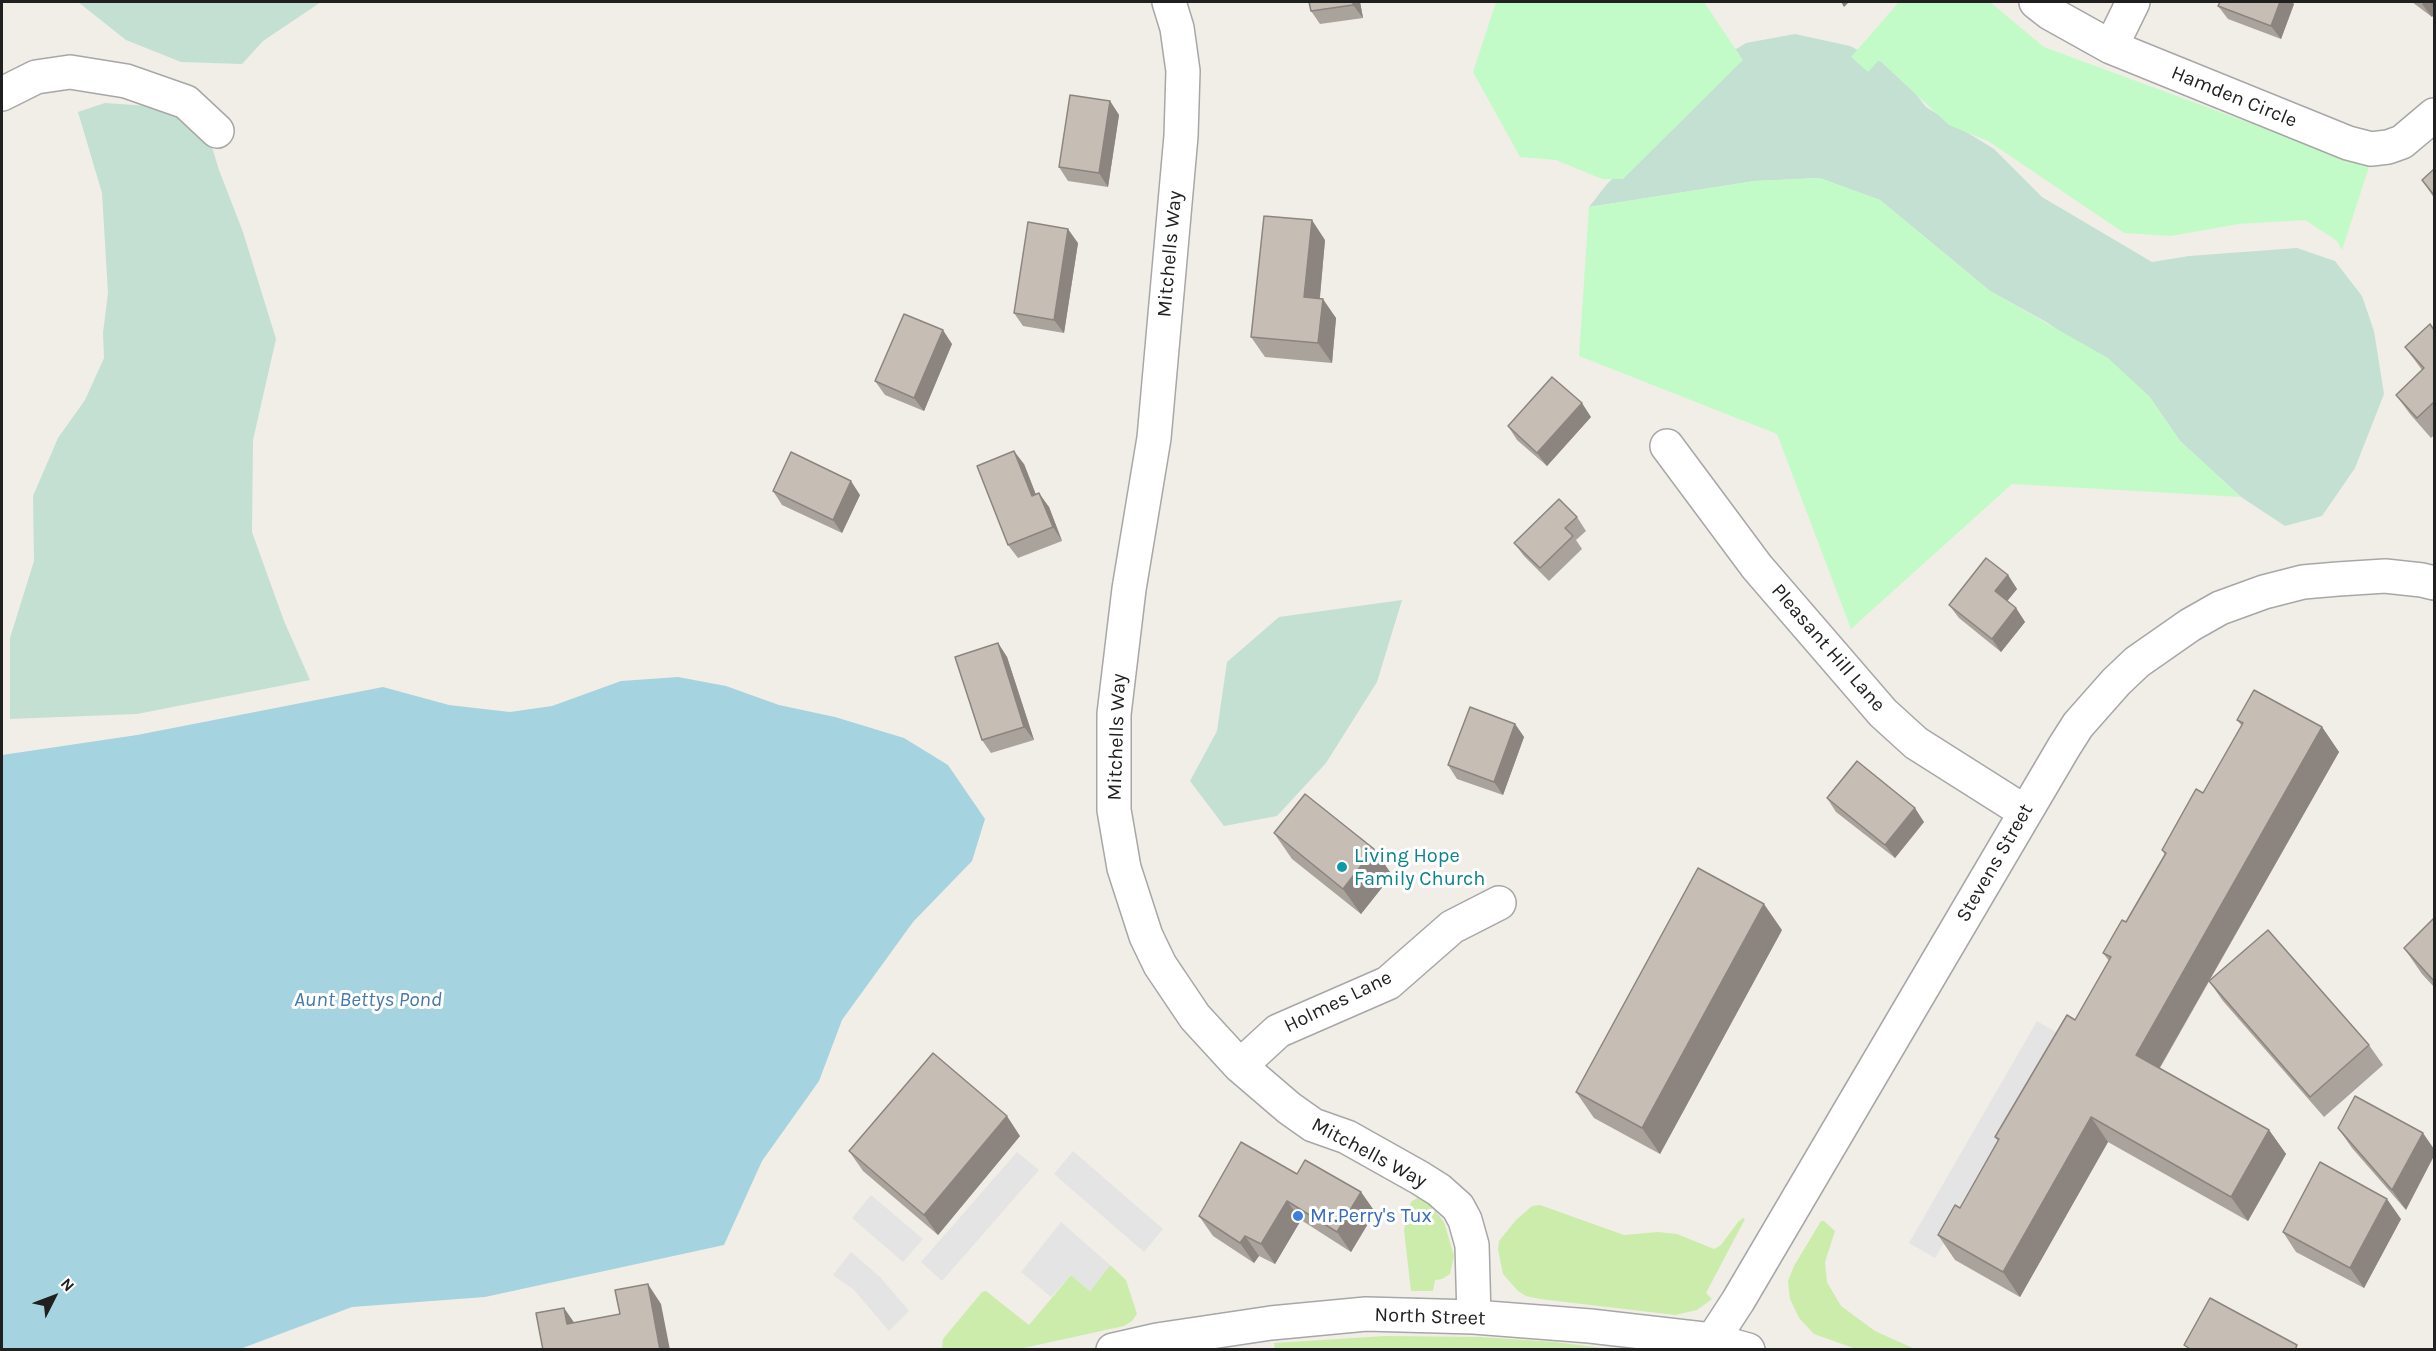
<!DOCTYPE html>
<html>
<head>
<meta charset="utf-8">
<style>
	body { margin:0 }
	#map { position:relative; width:2436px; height:1351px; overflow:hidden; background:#f1eee7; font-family:Karla,sans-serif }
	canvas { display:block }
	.frame { position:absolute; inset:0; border:3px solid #202020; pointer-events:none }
	.north { position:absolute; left:24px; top:1267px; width:60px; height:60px; -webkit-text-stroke:4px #fff; paint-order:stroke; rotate:48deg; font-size:16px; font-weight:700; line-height:24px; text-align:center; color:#202020 }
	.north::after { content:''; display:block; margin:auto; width:21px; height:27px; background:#202020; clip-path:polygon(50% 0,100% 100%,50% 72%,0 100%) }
</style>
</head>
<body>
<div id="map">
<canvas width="2436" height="1351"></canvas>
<div class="frame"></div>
<div class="north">N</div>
</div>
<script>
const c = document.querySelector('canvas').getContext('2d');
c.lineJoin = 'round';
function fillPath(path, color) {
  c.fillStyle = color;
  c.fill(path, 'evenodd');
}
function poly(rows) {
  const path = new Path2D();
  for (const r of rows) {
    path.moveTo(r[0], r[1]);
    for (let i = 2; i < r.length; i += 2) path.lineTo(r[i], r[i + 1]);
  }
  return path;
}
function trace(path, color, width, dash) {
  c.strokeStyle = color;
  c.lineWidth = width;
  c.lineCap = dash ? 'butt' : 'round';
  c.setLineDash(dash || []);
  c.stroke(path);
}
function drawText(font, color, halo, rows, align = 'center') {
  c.font = font + ' Karla,sans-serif';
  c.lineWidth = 6;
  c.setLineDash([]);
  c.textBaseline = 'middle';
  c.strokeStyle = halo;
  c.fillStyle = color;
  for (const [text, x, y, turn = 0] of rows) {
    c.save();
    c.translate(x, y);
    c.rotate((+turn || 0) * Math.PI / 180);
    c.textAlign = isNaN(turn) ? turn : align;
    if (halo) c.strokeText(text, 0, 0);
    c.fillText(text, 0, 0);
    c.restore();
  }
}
const grass = poly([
	[1417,1198,1420,1198,1430,1204,1444,1222,1454,1256,1450,1274,1442,1279,1435,1280,1433,1291,1411,1291,1404,1230,1411,1202],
	[1540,1205,1624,1235,1658,1232,1677,1234,1714,1249,1721,1245,1738,1222,1743,1218,1745,1219,1706,1293,1712,1299,1697,1310,1675,1315,1540,1299,1526,1296,1518,1291,1503,1274,1498,1249,1499,1241,1516,1220,1532,1206],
	[1821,1221,1824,1221,1835,1231,1825,1262,1827,1282,1841,1306,1875,1331,1915,1349,1856,1349,1814,1334,1799,1318,1790,1299,1788,1281,1794,1266],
	[1110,1265,1126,1280,1137,1314,1132,1321,1124,1326,1019,1349,942,1349,943,1339,982,1292,986,1291,1029,1325,1071,1275,1090,1291],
	[1385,1336,1480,1337,1555,1342,1610,1349,1275,1350,1274,1343]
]);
const wetland = poly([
	[78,2,321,2,263,41,242,64,181,62,126,40],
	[1795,34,1850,46,1896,69,1926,107,1994,149,2042,197,2152,262,2189,256,2297,248,2335,261,2362,296,2374,331,2384,394,2355,468,2322,516,2285,526,2241,497,2180,441,2149,396,2048,323,1990,291,1880,200,1819,178,1755,181,1589,207,1607,184,1666,128,1705,68,1746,43],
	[105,103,164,107,206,127,219,170,243,232,276,339,253,440,252,532,284,621,310,680,137,714,10,719,10,638,34,561,33,496,58,438,85,400,104,358,103,333,108,293,102,193,78,112],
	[1402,600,1377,682,1326,763,1277,816,1224,826,1190,781,1217,731,1227,662,1279,617]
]);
const park = poly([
	[1496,2,1704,2,1743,60,1623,179,1602,179,1556,160,1520,157,1473,72],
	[1899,2,1990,2,2044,47,2369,167,2342,250,2337,241,2305,220,2239,224,2171,236,2124,233,1988,141,1949,125,1879,60,1868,72,1851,57],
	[1820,178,1880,200,1990,291,2108,358,2149,396,2180,441,2241,497,2012,484,1851,629,1777,434,1579,356,1589,207,1755,181]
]);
const parking = poly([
	[2037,1021,2061,1035,2005,1140,1935,1258,1909,1243],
	[1073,1151,1163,1229,1144,1252,1054,1174],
	[1017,1152,1039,1170,942,1281,921,1262],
	[871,1195,923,1239,903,1262,852,1218],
	[1061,1222,1110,1265,1090,1291,1071,1275,1051,1297,1021,1272],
	[851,1252,880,1277,909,1311,889,1331,854,1290,833,1275]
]);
const water = poly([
	[678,677,726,686,779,705,835,717,904,738,948,765,985,819,972,861,913,922,842,1020,819,1081,762,1161,724,1245,485,1297,352,1307,240,1349,2,1349,2,755,137,735,383,687,449,705,510,712,552,706,621,681]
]);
const minor = poly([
	[1169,2,1177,28,1183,71,1181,136,1154,438,1129,589,1114,714,1114,810,1124,868,1146,936,1160,965,1195,1017,1240,1066,1289,1108,1313,1125,1347,1137,1420,1178,1439,1190,1458,1207,1465,1220,1472,1245,1474,1317],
	[2036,2,2050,13,2111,47,2348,143,2371,149,2388,147,2402,142,2434,115],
	[2111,47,2133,2],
	[2,94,36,77,70,72,126,81,186,102,217,131],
	[1667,446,1757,567,1883,713,1916,743,2025,812],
	[1240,1066,1278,1031,1388,983,1452,927,1499,903],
	[1113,1350,1157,1340,1271,1323,1366,1314,1474,1317,1590,1326,1712,1340,1748,1350],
	[1706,1350,1738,1301,2064,747,2078,725,2116,682,2137,662,2190,625,2220,608,2264,592,2303,582,2338,579,2385,576,2422,580,2434,583]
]);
const wall = poly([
	[1309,2,1360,2,1363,18,1320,24,1311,11],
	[2412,2,2434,2,2434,14,2432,17],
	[2294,4,2281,39,2228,19,2218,6],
	[1110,101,1119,115,1108,187,1068,181,1059,167],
	[2434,169,2434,198,2422,180],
	[1325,240,1320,298,1336,318,1332,363,1265,357,1251,337],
	[1078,243,1064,333,1023,326,1014,313],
	[2434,330,2434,435,2431,438,2410,414,2396,395,2422,370,2405,347],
	[952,344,924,411,885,395,875,381],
	[1591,417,1547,466,1517,440,1508,426],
	[1024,464,1036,495,1049,507,1062,541,1018,558,1008,545],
	[773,491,860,495,842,533,782,505],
	[1577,517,1586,531,1576,540,1582,549,1549,581,1524,556,1514,543],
	[2008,575,2017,589,2007,601,2016,608,2025,622,2001,652,1959,618,1949,605],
	[998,643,1007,657,1034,740,991,753,982,740],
	[2237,720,2322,727,2339,752,2160,1068,2269,1130,2286,1154,2248,1221,2108,1142,2020,1297,1955,1260,1938,1235,1960,1208,1998,1141,1995,1137,2075,1020,2109,961,2103,953,2126,922,2165,855,2162,850,2203,793,2242,726],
	[1515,724,1524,737,1503,795,1457,779,1448,765],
	[1827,798,1924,822,1895,858,1836,812],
	[1274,833,1374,849,1392,875,1361,914,1292,859],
	[2434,918,2434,987,2422,974,2404,948],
	[1782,930,1660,1154,1594,1118,1576,1092],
	[2209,981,2369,1045,2383,1065,2324,1117,2223,1001],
	[2355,1096,2406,1210,2352,1148,2338,1128],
	[1020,1136,938,1235,863,1171,849,1151],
	[1297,1174,1361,1192,1375,1212,1351,1252,1301,1220,1275,1264,1259,1256,1254,1263,1213,1236,1199,1216],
	[2401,1219,2364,1288,2296,1252,2283,1232]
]);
const shadedWall = poly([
	[1353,2,1360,2,1363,18,1353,5],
	[1841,2,1849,2,1844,7],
	[2280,2,2292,2,2294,4,2281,39,2271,26],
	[2424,2,2434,2,2434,14,2432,17,2422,4],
	[1110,101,1119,115,1108,187,1099,173],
	[1312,220,1325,240,1318,316,1304,297],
	[1068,229,1078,243,1064,333,1054,320],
	[1323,299,1336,318,1332,363,1318,343],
	[943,330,952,344,924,411,914,398],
	[1582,403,1591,417,1547,466,1537,453],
	[1014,451,1024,464,1042,510,1032,496],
	[851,481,860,495,842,533,833,520],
	[1039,493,1049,507,1062,541,1053,527],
	[2008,575,2017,589,2004,605,1995,591],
	[2016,608,2025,622,2001,652,1992,639],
	[998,643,1007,657,1034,740,1024,727],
	[1515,724,1524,737,1503,795,1494,782],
	[2322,727,2339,752,2153,1079,2136,1055],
	[1915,808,1924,822,1895,858,1885,845],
	[1374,849,1392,875,1361,914,1343,889],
	[1764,904,1782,930,1660,1154,1642,1128],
	[1007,1116,1020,1136,938,1235,924,1215],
	[2091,1117,2108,1142,2020,1297,2003,1272],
	[2269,1130,2286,1154,2248,1221,2231,1197],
	[2423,1133,2434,1149,2434,1156,2406,1210,2392,1190],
	[1361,1192,1375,1212,1351,1252,1337,1232],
	[2387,1199,2401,1219,2364,1288,2350,1268],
	[1287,1201,1301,1220,1275,1264,1261,1244],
	[1245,1236,1259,1256,1254,1263,1240,1243],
	[648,1284,661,1304,670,1350,660,1350],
	[564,1308,578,1328,567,1324]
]);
const building = poly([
	[1309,2,1353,2,1353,5,1311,11,1309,2],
	[2220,2,2280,2,2271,26,2218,6,2220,2],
	[1070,95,1110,101,1099,173,1059,167,1070,95],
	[2434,169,2434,195,2422,180,2434,169],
	[1264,216,1312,220,1304,297,1323,299,1318,343,1251,337,1264,216],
	[1028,222,1068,229,1054,320,1014,313,1028,222],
	[904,314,943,330,914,398,875,381,904,314],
	[2430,324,2434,330,2434,402,2417,418,2396,395,2424,368,2405,347,2430,324],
	[1552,377,1582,403,1537,453,1508,426,1552,377],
	[1014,451,1032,496,1039,493,1053,527,1008,545,977,466,1014,451],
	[791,452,851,481,833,520,773,491,791,452],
	[1559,499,1577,517,1565,528,1573,536,1540,568,1514,543,1559,499],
	[1986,558,2008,575,1995,591,2016,608,1992,639,1949,605,1986,558],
	[998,643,1024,727,982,740,955,657,998,643],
	[2254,690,2322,727,2136,1055,2269,1130,2231,1197,2091,1117,2003,1272,1938,1235,1955,1205,1960,1208,1999,1139,1995,1137,2067,1015,2075,1020,2111,957,2103,953,2122,920,2126,922,2166,853,2162,850,2196,789,2203,793,2243,723,2237,720,2254,690],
	[1470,707,1515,724,1494,782,1448,765,1470,707],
	[1857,761,1915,808,1885,845,1827,798,1857,761],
	[1305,794,1374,849,1343,889,1274,833,1305,794],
	[1698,868,1764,904,1642,1128,1576,1092,1698,868],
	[2434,918,2434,981,2404,948,2434,918],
	[2268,930,2369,1045,2310,1097,2209,981,2268,930],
	[933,1053,1007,1116,924,1215,849,1151,933,1053],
	[2355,1096,2423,1133,2392,1190,2338,1128,2355,1096],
	[1241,1142,1297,1174,1305,1160,1361,1192,1337,1232,1287,1201,1261,1244,1245,1236,1240,1243,1199,1216,1241,1142],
	[2320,1162,2387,1199,2350,1268,2283,1232,2320,1162],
	[648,1284,660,1350,543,1350,536,1313,564,1308,567,1324,620,1314,615,1290,648,1284],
	[2210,1298,2297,1345,2295,1350,2190,1350,2190,1349,2184,1345,2210,1298]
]);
const markers = [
	[1342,867,6,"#0f9aa8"],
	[1298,1216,6,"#3f7fe0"]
];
const streetNames = [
	["Hamden Circle",2234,97,22],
	["Mitchells Way",1170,254,-85],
	["Pleasant Hill Lane",1828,648,49],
	["Mitchells Way",1117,737,-88],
	["Stevens Street",1995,863,-60],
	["Holmes Lane",1338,1002,-26],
	["Mitchells Way",1369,1153,28],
	["North Street",1430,1317,2]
];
const cultureNames = [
	["Living Hope",1354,856],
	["Family Church",1354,879]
];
const shopNames = [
	["Mr.Perry's Tux",1310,1216]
];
const waterNames = [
	["Aunt Bettys Pond",368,1000]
];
fillPath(grass, '#cbecab');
fillPath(wetland, '#c3e0d2');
fillPath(park, '#c3fbc8');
fillPath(parking, '#e4e4e4');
fillPath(water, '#a6d3e0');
trace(minor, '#a7a7a7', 36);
trace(minor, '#fff', 33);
fillPath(wall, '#aaa39c');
fillPath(shadedWall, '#8b847f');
fillPath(building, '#c6bdb5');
trace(building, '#8b847f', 1.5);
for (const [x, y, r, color] of markers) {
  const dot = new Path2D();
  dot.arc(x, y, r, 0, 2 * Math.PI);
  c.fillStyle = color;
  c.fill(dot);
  trace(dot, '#fff', 2);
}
drawText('20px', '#202020', '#fff', streetNames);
drawText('20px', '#0d838f', '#fff', cultureNames, 'left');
drawText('20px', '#366cbe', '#fff', shopNames, 'left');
drawText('italic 21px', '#467aac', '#fff', waterNames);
</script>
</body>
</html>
